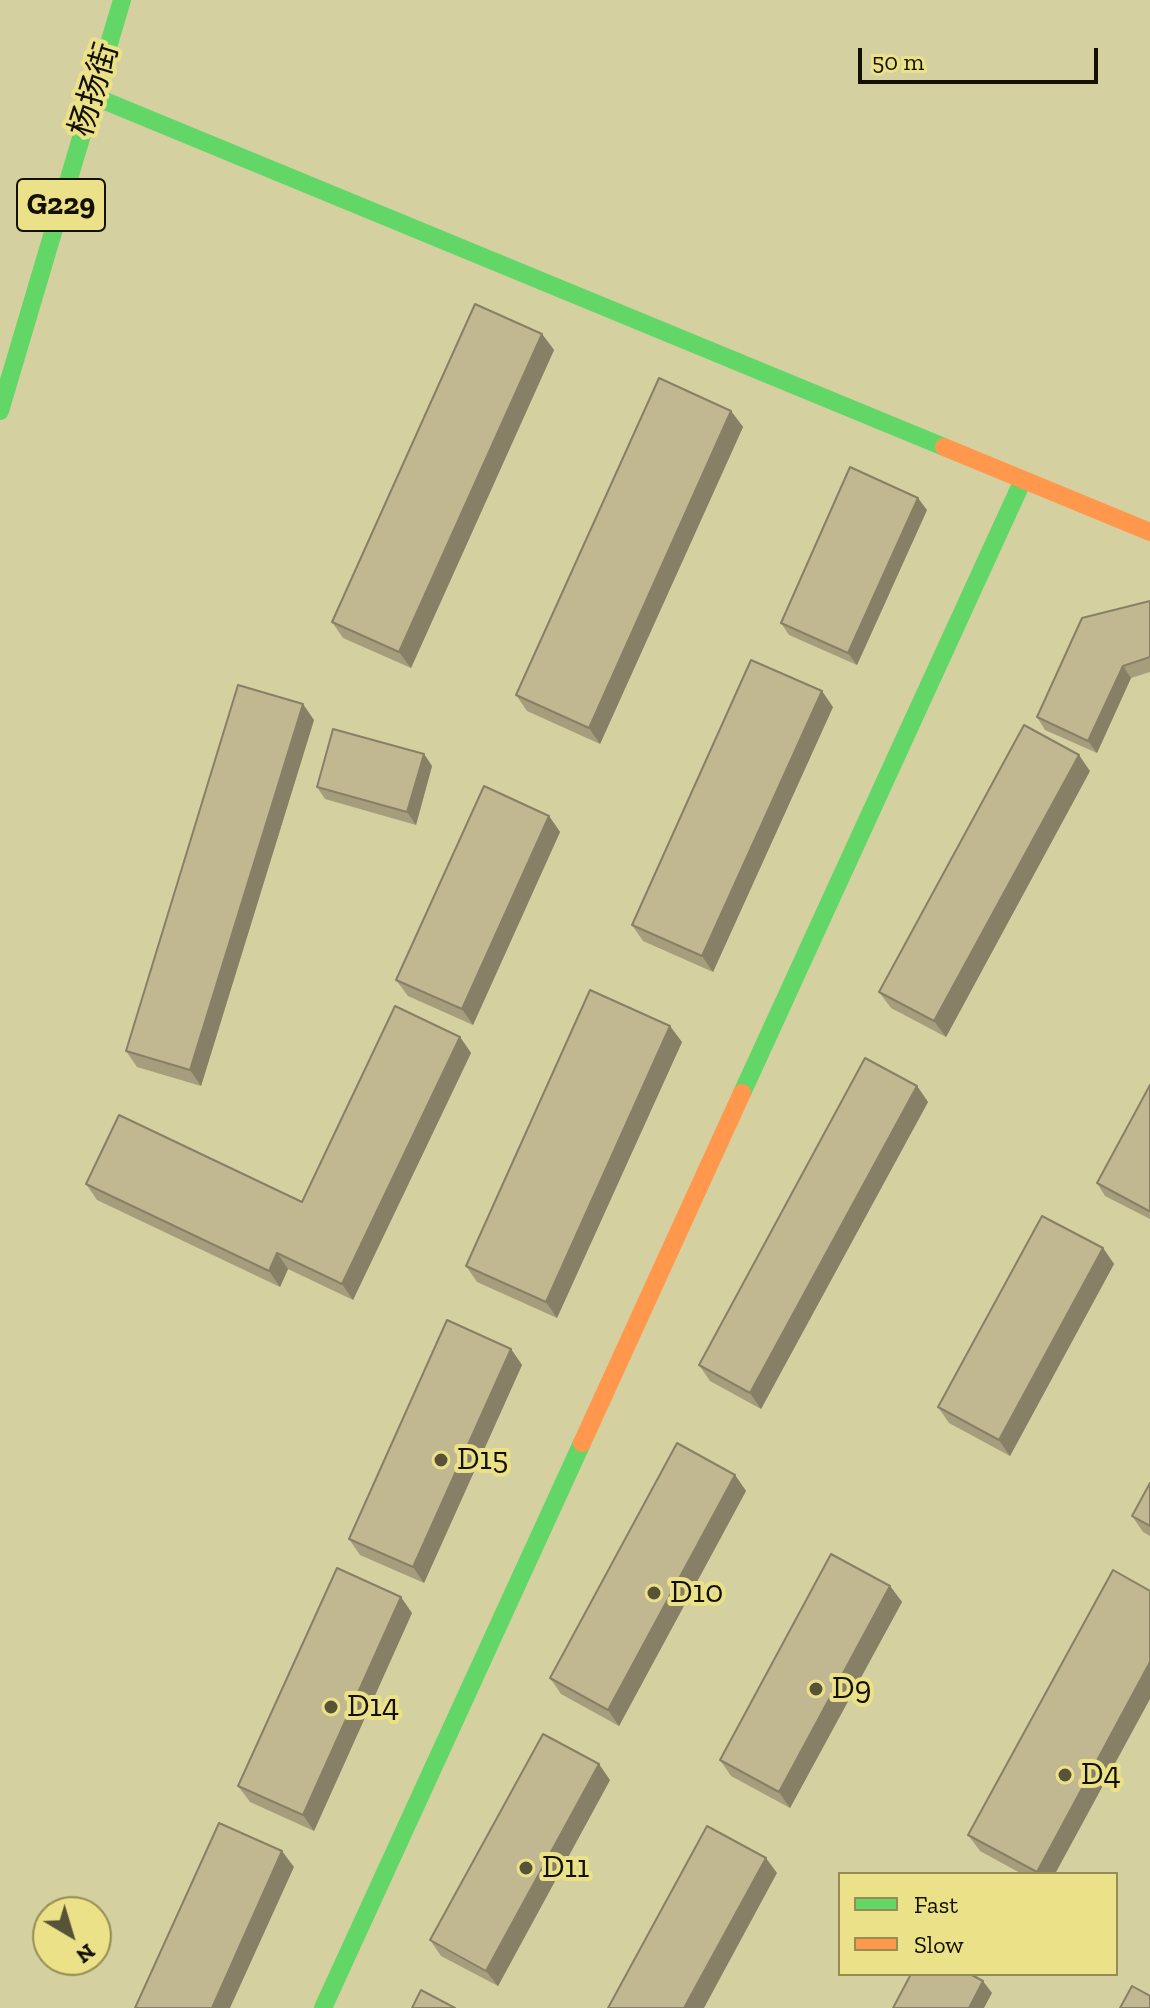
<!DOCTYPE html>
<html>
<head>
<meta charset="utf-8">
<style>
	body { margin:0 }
	#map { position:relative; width:1150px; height:2008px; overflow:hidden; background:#d5d09f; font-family:"Zilla Slab",serif }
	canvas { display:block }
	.legend { position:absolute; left:838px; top:1872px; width:280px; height:104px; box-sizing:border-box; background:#ebe189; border:2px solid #958d52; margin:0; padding:10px 14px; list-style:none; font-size:24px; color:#141000 }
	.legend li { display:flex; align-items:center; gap:16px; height:40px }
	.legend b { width:40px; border:2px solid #958d52 }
	.north { position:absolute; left:32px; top:1896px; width:80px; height:80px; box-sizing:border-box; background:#ebe189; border:2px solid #958d52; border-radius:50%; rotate:142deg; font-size:22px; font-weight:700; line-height:32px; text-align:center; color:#141000 }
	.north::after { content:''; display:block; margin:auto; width:28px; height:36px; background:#585338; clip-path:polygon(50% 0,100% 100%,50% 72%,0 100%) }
	.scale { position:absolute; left:858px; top:48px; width:240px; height:36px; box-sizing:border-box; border:4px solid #141000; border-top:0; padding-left:10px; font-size:24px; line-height:28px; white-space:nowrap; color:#141000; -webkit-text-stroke:6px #ebe189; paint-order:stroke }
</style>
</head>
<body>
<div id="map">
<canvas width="1150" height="2008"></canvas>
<ul class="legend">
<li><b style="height:10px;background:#63d668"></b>Fast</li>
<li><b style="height:10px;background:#ff974d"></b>Slow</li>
</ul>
<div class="north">N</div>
<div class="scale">50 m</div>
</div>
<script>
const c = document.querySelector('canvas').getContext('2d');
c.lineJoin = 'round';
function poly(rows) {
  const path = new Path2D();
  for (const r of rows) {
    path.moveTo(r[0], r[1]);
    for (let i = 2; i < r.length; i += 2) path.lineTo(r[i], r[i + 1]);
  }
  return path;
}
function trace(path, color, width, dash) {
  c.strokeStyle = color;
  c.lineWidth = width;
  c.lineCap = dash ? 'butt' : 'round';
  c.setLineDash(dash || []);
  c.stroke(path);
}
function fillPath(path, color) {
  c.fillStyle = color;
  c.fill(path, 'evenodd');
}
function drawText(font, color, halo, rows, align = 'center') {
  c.font = font + ' "Zilla Slab","Noto Sans SC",serif';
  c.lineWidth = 8;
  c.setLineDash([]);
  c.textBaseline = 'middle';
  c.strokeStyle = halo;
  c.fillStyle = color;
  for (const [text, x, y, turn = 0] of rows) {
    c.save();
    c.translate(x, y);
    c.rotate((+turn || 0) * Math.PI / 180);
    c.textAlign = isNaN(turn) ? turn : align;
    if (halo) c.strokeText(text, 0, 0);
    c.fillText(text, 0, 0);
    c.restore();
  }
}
const fast = poly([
	[93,96,944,447],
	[0,411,122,0],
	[742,1093,1023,480],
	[323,2008,582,1443]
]);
const slow = poly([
	[944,447,1150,532],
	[582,1443,742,1093]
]);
const wall = poly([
	[542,334,554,350,411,668,343,638,332,622],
	[731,411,743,427,600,744,527,711,516,695],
	[927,510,857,665,789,635,781,623],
	[1150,601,1150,672,1131,678,1097,753,1045,730,1037,717],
	[833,707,713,972,643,941,632,925],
	[314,720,201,1086,137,1067,126,1051],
	[424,754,432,766,416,825,325,799,317,787],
	[1090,771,946,1037,891,1008,879,992],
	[549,816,560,832,473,1025,408,996,396,980],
	[460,1037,471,1053,353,1300,288,1269,280,1287,97,1200,86,1184,302,1202],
	[682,1042,557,1318,477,1282,466,1266],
	[1150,1085,1150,1219,1105,1196,1097,1183],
	[917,1086,928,1102,761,1409,710,1381,699,1365],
	[1103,1248,1114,1264,1010,1456,949,1423,938,1407],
	[511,1349,522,1365,424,1583,360,1555,349,1539],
	[735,1475,746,1491,619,1726,561,1694,550,1678],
	[1150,1483,1150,1536,1143,1532,1132,1516],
	[890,1586,902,1602,790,1808,731,1776,720,1760],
	[412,1613,314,1831,250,1802,238,1786],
	[610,1780,498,1986,441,1956,430,1940],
	[968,1835,1055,1874,1022,1874,980,1851]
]);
const shadedWall = poly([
	[542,334,554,350,411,668,399,652],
	[731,411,743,427,600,744,589,728],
	[918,498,927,510,857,665,848,653],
	[1123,666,1131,678,1097,753,1088,741],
	[822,691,833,707,713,972,702,956],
	[303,704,314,720,201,1086,190,1070],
	[424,754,432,766,416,825,407,812],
	[1079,755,1090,771,946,1037,934,1021],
	[549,816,560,832,473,1025,462,1009],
	[670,1026,682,1042,557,1318,546,1302],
	[460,1037,471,1053,353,1300,342,1284],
	[917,1086,928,1102,761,1409,750,1393],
	[1103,1248,1114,1264,1010,1456,999,1440],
	[277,1253,288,1269,280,1287,269,1271],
	[511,1349,522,1365,424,1583,413,1567],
	[735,1475,746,1491,619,1726,608,1710],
	[890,1586,902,1602,790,1808,779,1792],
	[401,1597,412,1613,314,1831,303,1815],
	[1150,1662,1150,1699,1055,1874,1038,1874,1037,1872],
	[599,1764,610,1780,498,1986,486,1971],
	[282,1851,294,1867,230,2008,212,2008],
	[766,1858,777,1873,704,2008,684,2008],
	[983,1981,992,1993,984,2008,969,2008]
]);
const building = poly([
	[475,304,542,334,399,652,332,622,475,304],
	[659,378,731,411,589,728,516,695,659,378],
	[850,467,918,498,848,653,781,623,850,467],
	[1150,601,1150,657,1123,666,1088,741,1037,717,1082,618,1150,601],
	[751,660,822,691,702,956,632,925,751,660],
	[238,685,303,704,190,1070,126,1051,238,685],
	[1024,725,1079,755,934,1021,879,992,1024,725],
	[333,729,424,754,407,812,317,787,333,729],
	[484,786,549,816,462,1009,396,980,484,786],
	[590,990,670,1026,546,1302,466,1266,590,990],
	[395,1006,460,1037,342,1284,277,1253,269,1271,86,1184,119,1115,302,1202,395,1006],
	[865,1058,917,1086,750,1393,699,1365,865,1058],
	[1150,1085,1150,1210,1149,1211,1097,1183,1150,1085],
	[1042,1216,1103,1248,999,1440,938,1407,1042,1216],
	[447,1320,511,1349,413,1567,349,1539,447,1320],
	[677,1443,735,1475,608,1710,550,1678,677,1443],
	[1150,1483,1150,1526,1132,1516,1150,1483],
	[831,1554,890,1586,779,1792,720,1760,831,1554],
	[337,1568,401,1597,303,1815,238,1786,337,1568],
	[1113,1570,1150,1591,1150,1662,1037,1872,968,1835,1113,1570],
	[543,1734,599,1764,486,1971,430,1940,543,1734],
	[219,1823,282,1851,212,2008,135,2008,219,1823],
	[707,1826,766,1858,684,2008,608,2008,707,1826],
	[911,1974,970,1974,983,1981,969,2008,893,2008,911,1974],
	[1132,1986,1150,1996,1150,2008,1120,2008,1132,1986],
	[421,1990,455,2008,412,2008,421,1990]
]);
const markers = [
	[441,1460,8,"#585338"],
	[654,1593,8,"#585338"],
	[816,1689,8,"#585338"],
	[331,1707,8,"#585338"],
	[1065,1775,8,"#585338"],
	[526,1868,8,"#585338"]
];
const shields = [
	[61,205,88]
];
const shieldNames = [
	["G229",61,205]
];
const streetNames = [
	["杨扬街",95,90,-73]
];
const poiNames = [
	["D15",457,1460],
	["D10",670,1593],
	["D9",832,1689],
	["D14",347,1707],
	["D4",1081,1775],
	["D11",542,1868]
];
trace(fast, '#63d668', 18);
trace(slow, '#ff974d', 18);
fillPath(wall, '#a69d7d');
fillPath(shadedWall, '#878066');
fillPath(building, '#c1b791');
trace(building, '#878066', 2);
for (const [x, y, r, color] of markers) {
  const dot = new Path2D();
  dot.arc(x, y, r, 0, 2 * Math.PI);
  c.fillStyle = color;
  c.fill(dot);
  trace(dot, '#ebe189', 3);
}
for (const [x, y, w] of shields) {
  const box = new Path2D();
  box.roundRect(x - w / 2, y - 26, w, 52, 6);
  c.fillStyle = '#ebe189';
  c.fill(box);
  trace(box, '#141000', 2);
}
drawText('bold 30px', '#141000', null, shieldNames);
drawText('32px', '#141000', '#ebe189', streetNames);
drawText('32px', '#141000', '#ebe189', poiNames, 'left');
</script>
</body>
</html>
